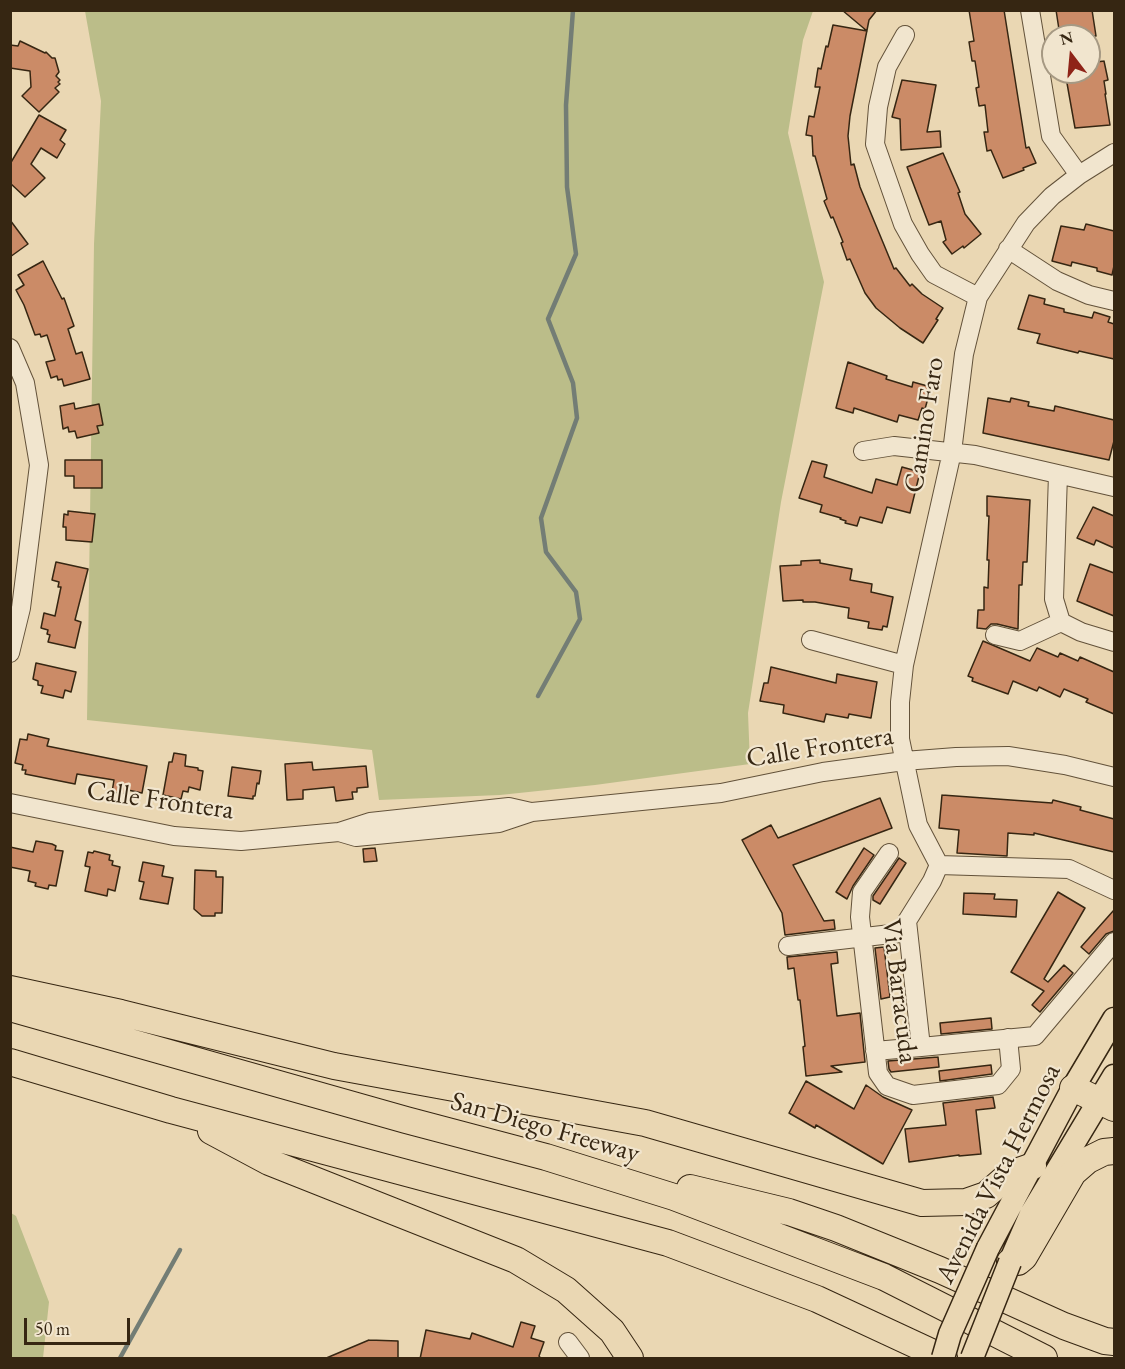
<!DOCTYPE html>
<html>
<head>
<meta charset="utf-8">
<style>
	body { margin:0 }
	#map { position:relative; width:1125px; height:1369px; overflow:hidden; background:#ead7b3; font-family:"EB Garamond",serif }
	canvas { display:block }
	.frame { position:absolute; inset:0; border:12px solid #362612; pointer-events:none }
	.north { position:absolute; left:1041px; top:24px; width:60px; height:60px; box-sizing:border-box; background:#f1e5ce; border:2px solid #a69983; border-radius:50%; rotate:344deg; font-size:16px; font-weight:700; line-height:24px; text-align:center; color:#362612 }
	.north::after { content:''; display:block; margin:auto; width:21px; height:27px; background:#8f2418; clip-path:polygon(50% 0,100% 100%,50% 72%,0 100%) }
	.scale { position:absolute; left:24px; top:1318px; width:106px; height:27px; box-sizing:border-box; border:3px solid #362612; border-top:0; padding-left:8px; font-size:18px; line-height:21px; white-space:nowrap; color:#362612; -webkit-text-stroke:4px #f1e5ce; paint-order:stroke }
</style>
</head>
<body>
<div id="map">
<canvas width="1125" height="1369"></canvas>
<div class="frame"></div>
<div class="north">N</div>
<div class="scale">50 m</div>
</div>
<script>
const c = document.querySelector('canvas').getContext('2d');
c.lineJoin = 'round';
function fillPath(path, color) {
  c.fillStyle = color;
  c.fill(path, 'evenodd');
}
function poly(rows) {
  const path = new Path2D();
  for (const r of rows) {
    path.moveTo(r[0], r[1]);
    for (let i = 2; i < r.length; i += 2) path.lineTo(r[i], r[i + 1]);
  }
  return path;
}
function trace(path, color, width, dash) {
  c.strokeStyle = color;
  c.lineWidth = width;
  c.lineCap = dash ? 'butt' : 'round';
  c.setLineDash(dash || []);
  c.stroke(path);
}
function drawText(font, color, halo, rows, align = 'center') {
  c.font = font + ' "EB Garamond",serif';
  c.lineWidth = 4.5;
  c.setLineDash([]);
  c.textBaseline = 'middle';
  c.strokeStyle = halo;
  c.fillStyle = color;
  for (const [text, x, y, turn = 0] of rows) {
    c.save();
    c.translate(x, y);
    c.rotate((+turn || 0) * Math.PI / 180);
    c.textAlign = isNaN(turn) ? turn : align;
    if (halo) c.strokeText(text, 0, 0);
    c.fillText(text, 0, 0);
    c.restore();
  }
}
const green = poly([
	[85,11,813,11,803,40,788,133,824,282,781,502,748,713,750,764,595,785,500,795,379,800,372,750,87,720,94,244,101,101],
	[11,1213,16,1216,49,1302,43,1358,11,1358]
]);
const stream = poly([
	[538,696,580,619,576,592,546,552,541,518,577,418,573,383,548,319,576,254,567,187,566,105,573,10],
	[120,1358,180,1250]
]);
const building = poly([
	[842,10,877,10,869,20,850,116,848,136,851,165,854,164,860,187,894,269,896,268,910,286,912,284,922,294,943,308,936,319,938,320,923,343,900,328,876,308,865,293,850,259,847,260,841,243,843,242,833,217,831,218,824,201,827,199,815,156,813,156,812,136,806,135,809,116,814,117,820,87,815,87,818,68,821,69,826,46,828,47,833,25,867,31,842,10],
	[969,10,1004,10,1026,148,1029,147,1036,163,1023,168,1024,170,1003,178,991,150,987,151,984,132,988,132,985,105,979,106,976,88,979,87,975,61,972,61,969,42,974,41,969,10],
	[1056,10,1092,10,1096,36,1060,36,1056,10],
	[20,41,45,53,46,52,52,58,55,58,59,72,56,76,60,80,58,82,60,84,55,88,59,92,39,112,22,96,31,87,30,71,10,68,10,45,18,46,20,41],
	[1104,61,1108,80,1104,81,1106,94,1105,94,1110,125,1075,128,1065,72,1089,72,1089,63,1104,61],
	[902,80,936,85,927,132,940,131,941,147,901,150,900,119,892,117,902,80],
	[39,115,66,130,60,140,65,144,57,158,41,148,31,164,45,178,25,197,10,183,10,164,39,115],
	[943,153,960,192,958,193,965,214,981,234,964,248,963,246,952,254,943,242,946,240,941,221,929,225,907,167,943,153],
	[10,220,28,244,10,257,10,220],
	[1086,224,1114,231,1114,266,1112,275,1097,271,1097,268,1072,262,1071,266,1052,261,1061,226,1084,230,1086,224],
	[43,261,62,299,64,298,74,326,68,329,76,354,82,352,90,379,64,386,62,379,58,380,57,376,51,378,46,362,55,360,47,335,41,337,40,334,35,335,24,305,16,290,24,285,18,275,43,261],
	[1029,295,1045,299,1044,304,1064,309,1064,312,1092,318,1094,312,1110,317,1108,322,1114,324,1114,359,1079,351,1078,353,1037,343,1040,334,1018,329,1029,295],
	[848,362,887,376,886,379,912,387,913,382,931,387,925,409,922,408,918,420,899,415,897,422,854,408,853,413,836,408,848,362],
	[988,398,1010,402,1011,398,1029,402,1028,406,1054,411,1055,406,1114,420,1114,441,1109,460,983,433,988,398],
	[74,403,75,409,99,404,103,425,97,426,99,433,77,438,75,431,69,432,68,427,63,429,60,406,74,403],
	[65,460,102,460,102,488,74,488,74,476,65,476,65,460],
	[812,461,827,465,824,477,872,493,876,479,897,485,902,467,920,472,910,513,887,507,882,523,860,517,857,526,845,523,846,521,840,519,841,518,820,512,822,505,799,498,812,461],
	[987,496,1030,500,1027,562,1023,562,1022,585,1019,585,1018,629,997,624,991,624,986,629,977,628,978,610,984,610,984,587,988,588,989,560,987,560,989,516,987,516,987,496],
	[1093,507,1114,516,1114,548,1096,540,1094,545,1077,538,1093,507],
	[68,511,95,514,92,542,66,540,66,527,63,527,64,514,68,515,68,511],
	[820,560,820,563,852,569,850,580,872,584,871,592,893,597,887,627,883,626,882,630,868,628,869,622,848,618,849,608,815,602,803,602,803,600,783,601,780,566,801,565,801,561,820,560],
	[56,562,88,569,75,620,81,622,75,648,48,642,50,635,47,634,48,630,41,628,44,613,55,616,61,587,58,587,59,582,52,580,56,562],
	[1090,564,1114,573,1114,616,1077,601,1090,564],
	[983,641,1030,661,1037,648,1058,657,1060,653,1078,661,1080,657,1114,672,1114,714,1086,702,1088,699,1064,689,1060,697,1039,687,1037,691,1013,681,1008,694,972,681,973,678,968,676,983,641],
	[36,663,76,672,71,692,65,690,63,698,41,693,43,686,38,685,38,681,33,679,36,663],
	[771,667,836,683,837,674,877,682,871,718,849,714,848,718,826,714,824,722,783,713,784,705,760,701,764,683,768,683,771,667],
	[28,734,49,739,47,746,147,766,142,793,128,790,127,794,112,792,114,780,77,774,75,784,25,774,26,770,22,770,23,765,15,763,20,739,27,740,28,734],
	[174,753,186,755,185,766,198,768,198,770,203,771,200,790,189,787,188,792,183,791,181,799,163,795,169,762,172,762,174,753],
	[312,762,313,770,366,766,368,787,357,788,357,792,352,792,353,799,336,801,334,787,303,790,303,799,287,800,285,764,312,762],
	[232,767,261,771,259,784,257,783,255,796,253,796,253,799,228,796,232,767],
	[942,795,1052,803,1053,800,1081,807,1080,810,1114,819,1114,852,1034,833,1034,835,1008,833,1007,856,957,853,959,830,939,828,942,795],
	[880,798,892,828,793,865,824,921,834,920,835,929,785,935,782,913,742,840,771,825,778,838,880,798],
	[36,841,52,844,56,846,55,850,63,851,56,886,49,885,48,889,35,886,36,883,28,881,30,871,10,867,10,847,33,852,36,841],
	[375,848,377,861,364,862,363,849,375,848],
	[864,848,874,855,853,886,847,899,836,892,864,848],
	[94,851,110,855,109,860,113,861,112,865,120,867,115,891,108,889,107,896,85,891,90,867,85,866,88,852,93,853,94,851],
	[899,858,906,863,880,904,873,900,873,896,899,858],
	[143,862,164,866,162,876,173,878,168,904,140,899,144,882,139,881,143,862],
	[195,870,216,871,216,877,223,877,222,913,215,913,215,916,202,916,194,909,195,870],
	[1058,892,1085,908,1044,979,1048,982,1064,965,1073,973,1040,1012,1032,1005,1044,991,1011,972,1058,892],
	[964,893,995,894,994,899,1017,900,1016,917,963,914,964,893],
	[1114,910,1114,931,1106,934,1089,954,1081,947,1114,910],
	[884,947,890,997,881,999,875,948,884,947],
	[837,952,838,963,831,964,837,1016,860,1013,865,1062,831,1066,842,1072,806,1076,803,1047,805,1046,800,1000,798,1000,794,968,788,969,787,957,837,952],
	[991,1018,992,1029,941,1034,940,1023,991,1018],
	[938,1057,939,1067,891,1072,889,1069,888,1061,938,1057],
	[991,1065,992,1074,940,1081,939,1071,991,1065],
	[806,1081,854,1109,866,1085,883,1097,912,1110,883,1164,816,1125,815,1128,789,1113,806,1081],
	[993,1097,995,1108,976,1110,981,1154,959,1156,959,1155,909,1162,905,1129,946,1125,943,1103,993,1097],
	[521,1322,535,1326,531,1338,544,1342,539,1356,541,1359,420,1359,426,1330,470,1339,472,1333,513,1347,521,1322],
	[369,1340,398,1341,398,1359,324,1359,369,1340]
]);
const minor = poly([
	[1030,10,1051,136,1079,175],
	[905,35,887,67,878,107,875,144,903,224,920,254,934,274,978,297],
	[1008,249,1057,281,1089,295,1114,301],
	[10,348,25,383,39,465,21,608,10,653],
	[863,451,894,446,975,455,1114,487],
	[1058,474,1054,599,1061,622,1081,632,1114,642],
	[995,635,1020,641,1061,622],
	[811,640,904,665],
	[10,803,174,836,241,841,339,832,370,822,509,807,531,812],
	[339,832,356,837,499,823,532,812,721,793,823,772,904,761,956,757,1008,756,1065,765,1114,777],
	[889,853,862,892,860,917,878,1073,887,1086,913,1095,998,1085,1011,1069,1008,1038],
	[939,865,918,825,900,739,900,702,904,665,952,452,964,354,978,297,1026,223,1052,196,1079,175,1114,153],
	[788,946,908,932],
	[921,1047,1035,1036,1114,942],
	[875,1051,921,1047,907,921,932,881,939,865,1069,869,1114,890],
	[568,1342,580,1358]
]);
const major = poly([
	[988,1248,1073,1088,1114,1019],
	[1010,1262,1031,1214,1114,1076]
]);
const highway = poly([
	[10,989,121,1013,334,1066,645,1123,922,1203,966,1202,986,1195,1010,1174,1033,1166],
	[10,1008,406,1120,546,1157,674,1197,884,1277,1044,1358],
	[10,1062,171,1110,668,1243,817,1299,944,1358],
	[1073,1088,1114,1108],
	[211,1131,269,1162,516,1260,566,1290,612,1331,630,1358],
	[690,1188,789,1212,836,1228,940,1270,1064,1326,1105,1341,1114,1342],
	[1010,1262,1018,1262,1024,1257,1073,1173,1088,1160,1104,1152,1114,1151]
]);
const majorBridge = poly([
	[943,1358,950,1334,988,1248],
	[972,1358,1010,1262]
]);
const streetNames = [
	["Camino Faro",925,425,-81],
	["Calle Frontera",820,748,-9],
	["Calle Frontera",160,801,8],
	["Via Barracuda",899,991,83],
	["San Diego Freeway",545,1128,16],
	["Avenida Vista Hermosa",999,1174,-63]
];
fillPath(green, '#bbbd89');
trace(stream, '#737d75', 4.5);
fillPath(building, '#cb8b67');
trace(building, '#362612', 1.5);
trace(minor, '#63523a', 20);
trace(major, '#362612', 25);
trace(highway, '#362612', 28);
trace(minor, '#f1e5ce', 18);
trace(major, '#ead7b3', 22);
trace(highway, '#ead7b3', 26);
trace(majorBridge, '#362612', 25, []);
trace(majorBridge, '#ead7b3', 22);
drawText('27px', '#362612', '#f1e5ce', streetNames);
</script>
</body>
</html>
